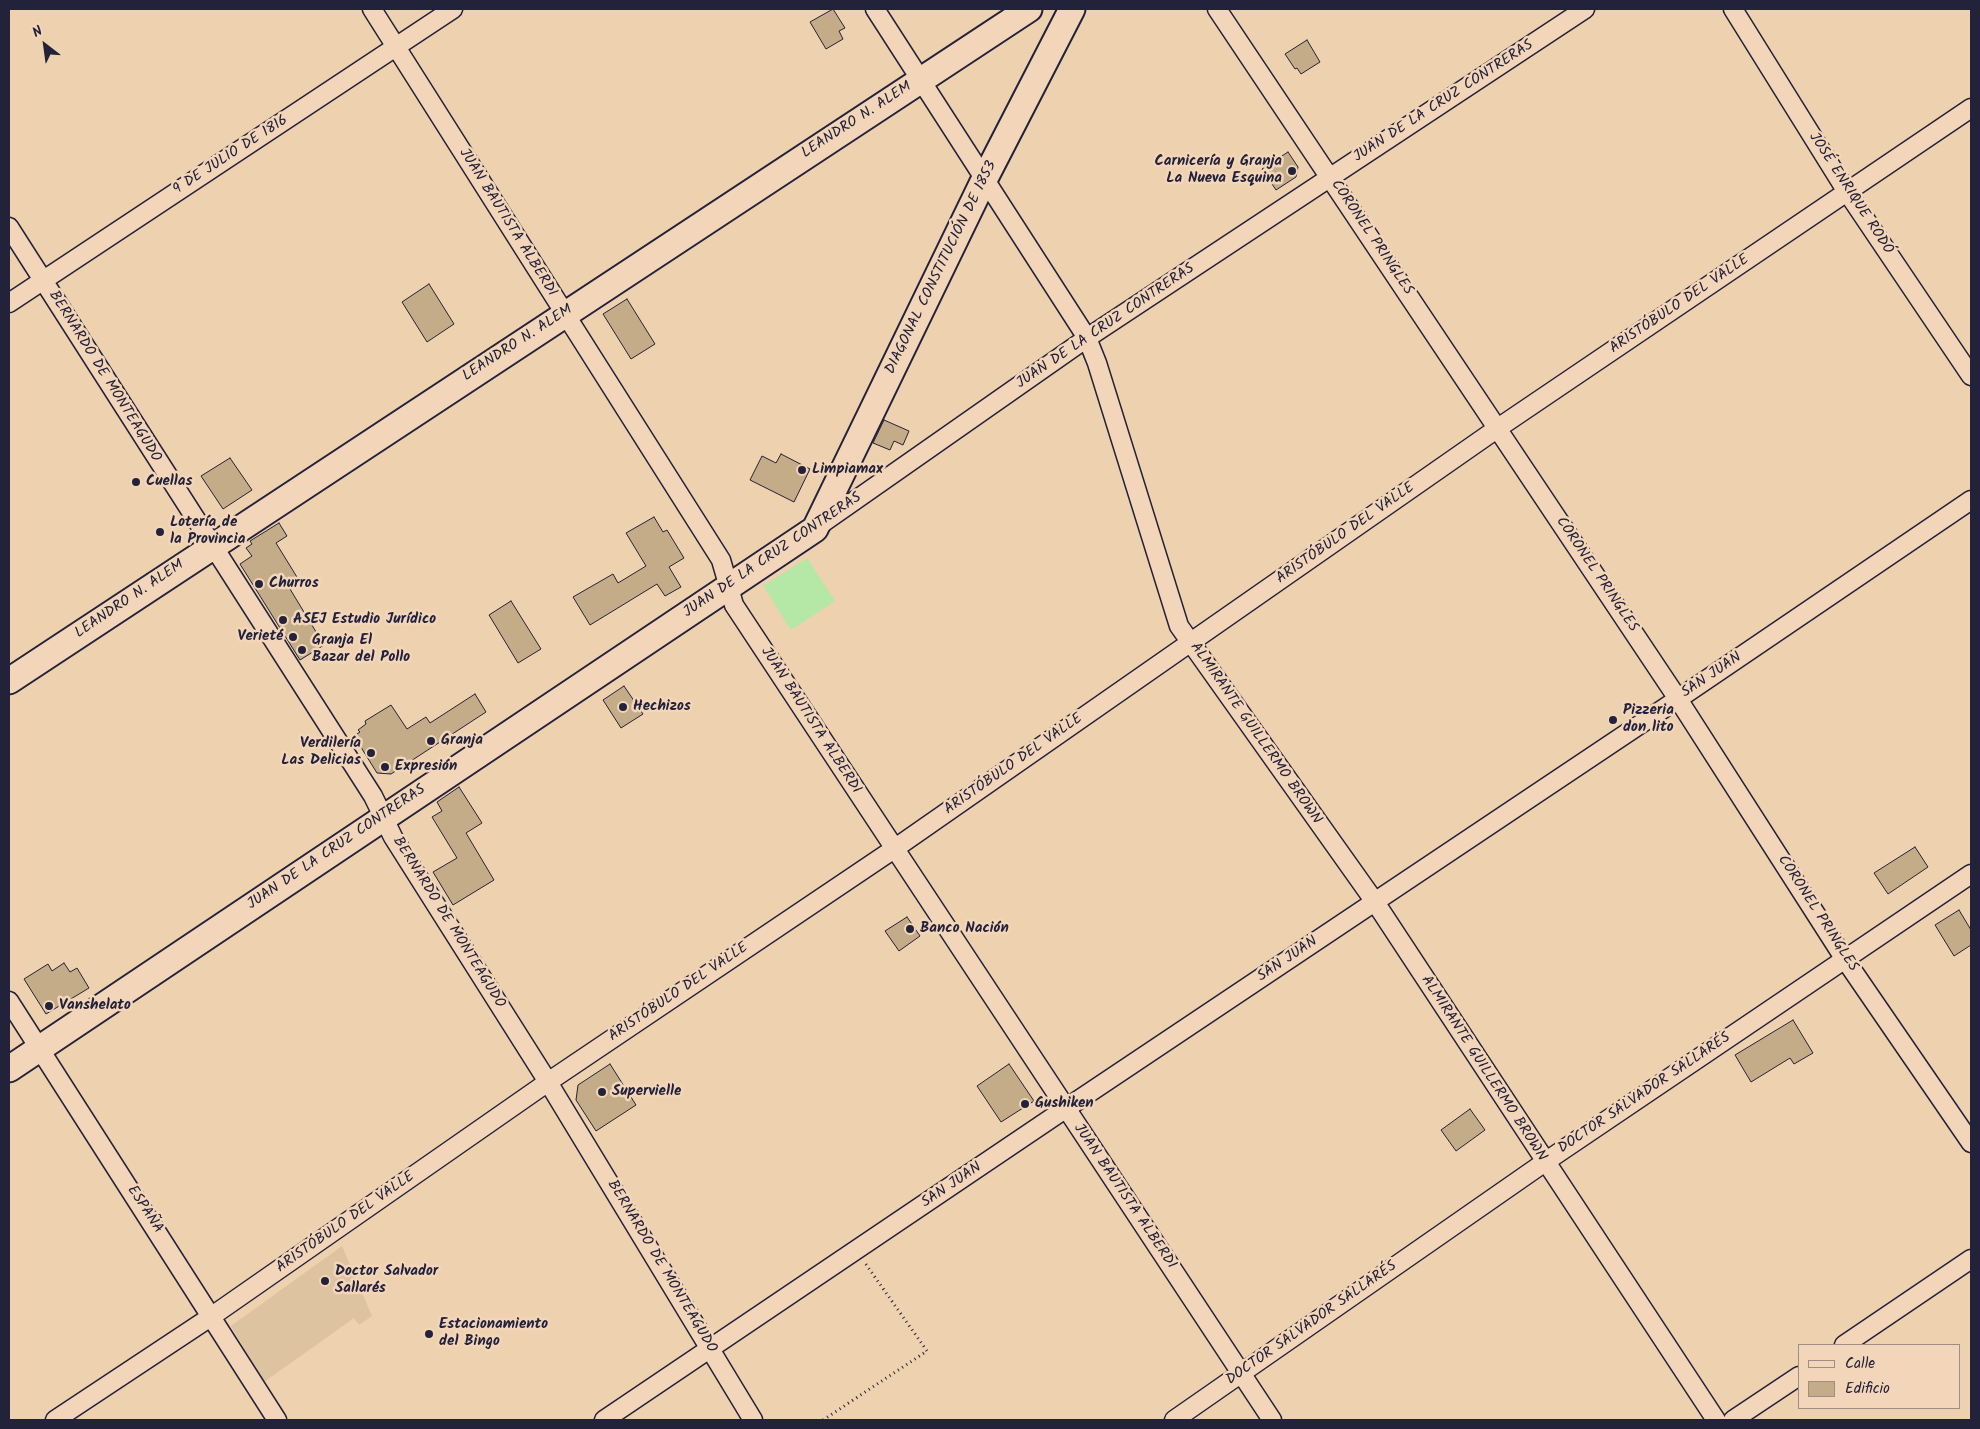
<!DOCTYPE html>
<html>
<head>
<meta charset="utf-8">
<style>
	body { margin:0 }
	#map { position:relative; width:1980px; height:1429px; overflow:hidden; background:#eed1ae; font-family:Kalam,sans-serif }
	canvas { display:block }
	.frame { position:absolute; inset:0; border:10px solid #22223b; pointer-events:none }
	.legend { position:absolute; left:1798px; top:1344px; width:162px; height:65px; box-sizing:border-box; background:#f3d6b9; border:1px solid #9f8e87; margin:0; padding:6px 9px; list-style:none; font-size:15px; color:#22223b }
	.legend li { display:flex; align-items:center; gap:10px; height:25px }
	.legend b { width:25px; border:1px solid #9f8e87 }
	.north { position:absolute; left:20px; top:20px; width:50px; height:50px; -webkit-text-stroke:4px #f3d6b9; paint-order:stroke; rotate:330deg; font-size:14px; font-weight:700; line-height:20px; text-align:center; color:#22223b }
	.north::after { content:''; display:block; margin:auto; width:18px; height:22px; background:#22223b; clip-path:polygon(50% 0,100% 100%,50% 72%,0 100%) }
</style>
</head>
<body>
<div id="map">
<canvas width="1980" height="1429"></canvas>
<div class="frame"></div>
<ul class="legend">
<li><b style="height:6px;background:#f3d6b9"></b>Calle</li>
<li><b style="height:14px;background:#c3ac87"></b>Edificio</li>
</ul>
<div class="north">N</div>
</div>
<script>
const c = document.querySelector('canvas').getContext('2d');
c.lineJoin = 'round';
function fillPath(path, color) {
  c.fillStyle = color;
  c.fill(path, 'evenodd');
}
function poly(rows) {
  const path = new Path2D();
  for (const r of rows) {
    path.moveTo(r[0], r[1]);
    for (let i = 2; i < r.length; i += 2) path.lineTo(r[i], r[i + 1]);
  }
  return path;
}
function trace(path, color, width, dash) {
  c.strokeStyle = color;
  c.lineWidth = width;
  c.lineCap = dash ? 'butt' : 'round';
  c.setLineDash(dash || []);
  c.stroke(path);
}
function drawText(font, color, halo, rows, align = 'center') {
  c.font = font + ' Kalam,sans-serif';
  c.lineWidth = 5;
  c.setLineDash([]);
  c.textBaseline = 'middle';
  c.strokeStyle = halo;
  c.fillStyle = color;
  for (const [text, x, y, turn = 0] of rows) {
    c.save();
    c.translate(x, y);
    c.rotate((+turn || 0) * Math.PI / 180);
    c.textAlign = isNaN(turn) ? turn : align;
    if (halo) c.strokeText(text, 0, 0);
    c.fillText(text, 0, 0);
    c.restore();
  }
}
const built = poly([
	[342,1246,372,1316,359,1325,354,1318,264,1382,231,1326]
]);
const green = poly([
	[807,558,835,601,791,630,763,586]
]);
const building = poly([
	[833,9,845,28,839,31,843,39,826,49,810,22,833,9],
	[1307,40,1320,62,1301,74,1297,68,1295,69,1285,54,1307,40],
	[1288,152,1298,167,1296,177,1276,190,1262,169,1288,152],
	[429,284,454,324,427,342,402,302,429,284],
	[627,299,655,344,631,359,603,314,627,299],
	[884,420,909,431,903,445,894,441,890,450,873,443,884,420],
	[781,454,810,469,794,502,750,480,762,456,776,463,781,454],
	[230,458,252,490,223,509,201,476,230,458],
	[654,517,663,532,667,530,684,558,669,567,681,587,665,596,657,584,590,625,573,597,613,574,618,583,646,566,626,533,654,517],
	[279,523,287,536,276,543,300,582,290,589,324,645,300,660,240,564,252,556,246,548,252,544,250,541,279,523],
	[511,601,541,649,518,663,489,615,511,601],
	[624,686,643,714,621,728,603,700,624,686],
	[475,694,486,712,391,774,377,773,354,736,360,732,358,730,366,724,365,721,391,705,407,729,426,717,430,723,475,694],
	[459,787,482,823,466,833,494,880,453,905,433,872,457,858,432,817,442,811,437,802,459,787],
	[1915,847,1928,867,1888,894,1874,873,1915,847],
	[1959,910,1971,930,1971,945,1954,956,1935,925,1959,910],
	[907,917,920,936,899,951,885,931,907,917],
	[64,963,70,972,77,968,89,988,46,1014,24,979,48,964,52,971,64,963],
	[1793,1020,1813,1053,1794,1064,1790,1058,1751,1082,1735,1055,1793,1020],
	[610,1064,636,1105,596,1131,576,1100,578,1085,610,1064],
	[1009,1064,1034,1101,1001,1122,977,1086,1009,1064],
	[1470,1109,1485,1130,1456,1151,1441,1130,1470,1109]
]);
const path = poly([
	[823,1420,927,1351,865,1263]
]);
const street = poly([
	[372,9,721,560,734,605,1272,1420],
	[875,9,1087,338,1097,363,1179,626,1375,902,1716,1420],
	[1217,9,1678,699,1844,958,1971,1143],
	[1733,9,1847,192,1971,376],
	[9,227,373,796,393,837,548,1082,753,1420],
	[9,303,453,9],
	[817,527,1087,338,1585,9],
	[9,1001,277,1420],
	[1844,1345,1971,1259],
	[55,1420,212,1316,548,1082,894,849,1498,428,1971,108],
	[604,1420,1065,1109,1678,699,1971,500],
	[1174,1420,1545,1162,1971,874],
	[1733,1420,1799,1376]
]);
const secondary = poly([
	[9,681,1029,9],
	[9,1069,815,529,984,180,1072,9]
]);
const markers = [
	[1292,171,5,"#22223b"],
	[802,470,5,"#22223b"],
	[136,482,5,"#22223b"],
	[160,532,5,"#22223b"],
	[259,584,5,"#22223b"],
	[283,620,5,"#22223b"],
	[293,637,5,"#22223b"],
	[302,650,5,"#22223b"],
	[623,707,5,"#22223b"],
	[1613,720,5,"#22223b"],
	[431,741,5,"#22223b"],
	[371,753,5,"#22223b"],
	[385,767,5,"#22223b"],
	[910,929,5,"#22223b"],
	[49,1006,5,"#22223b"],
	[602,1092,5,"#22223b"],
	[1025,1104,5,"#22223b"],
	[325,1281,5,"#22223b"],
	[429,1334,5,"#22223b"]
];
const streetNames = [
	["JUAN DE LA CRUZ CONTRERAS",1444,102,-33],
	["LEANDRO N. ALEM",857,121,-33],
	["9 DE JULIO DE 1816",231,156,-33],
	["JOSÉ ENRIQUE RODÓ",1850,194,57],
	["JUAN BAUTISTA ALBERDI",507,223,58],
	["CORONEL PRINGLES",1371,238,56],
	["DIAGONAL CONSTITUCIÓN DE 1853",942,268,-64],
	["ARISTÓBULO DEL VALLE",1680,305,-34],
	["JUAN DE LA CRUZ CONTRERAS",1106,327,-34],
	["LEANDRO N. ALEM",518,344,-33],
	["BERNARDO DE MONTEAGUDO",104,377,58],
	["ARISTÓBULO DEL VALLE",1346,534,-35],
	["JUAN DE LA CRUZ CONTRERAS",773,556,-34],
	["CORONEL PRINGLES",1596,575,56],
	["LEANDRO N. ALEM",130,600,-34],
	["SAN JUAN",1712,676,-34],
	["JUAN BAUTISTA ALBERDI",810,721,57],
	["ALMIRANTE GUILLERMO BROWN",1255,734,55],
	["ARISTÓBULO DEL VALLE",1014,765,-35],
	["JUAN DE LA CRUZ CONTRERAS",337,848,-34],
	["CORONEL PRINGLES",1817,914,57],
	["BERNARDO DE MONTEAGUDO",448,923,58],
	["SAN JUAN",1288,960,-34],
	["ARISTÓBULO DEL VALLE",679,993,-34],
	["ALMIRANTE GUILLERMO BROWN",1483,1069,57],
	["DOCTOR SALVADOR SALLARÉS",1645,1094,-34],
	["SAN JUAN",952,1186,-34],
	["JUAN BAUTISTA ALBERDI",1124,1197,56],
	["ESPAÑA",144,1210,57],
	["ARISTÓBULO DEL VALLE",346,1223,-35],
	["BERNARDO DE MONTEAGUDO",661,1267,59],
	["DOCTOR SALVADOR SALLARÉS",1312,1324,-35]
];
const poiNames = [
	["Carnicería y Granja",1282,162,"right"],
	["La Nueva Esquina",1282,179,"right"],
	["Limpiamax",812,470],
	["Cuellas",146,482],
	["Lotería de",170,523],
	["la Provincia",170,540],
	["Churros",269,584],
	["ASEJ Estudio Jurídico",293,620],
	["Verieté",283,637,"right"],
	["Granja El",312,641],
	["Bazar del Pollo",312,658],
	["Hechizos",633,707],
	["Pizzeria",1623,711],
	["don lito",1623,728],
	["Granja",441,741],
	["Verdilería",361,744,"right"],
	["Las Delicias",361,761,"right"],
	["Expresión",395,767],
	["Banco Nación",920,929],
	["Vanshelato",59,1006],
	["Supervielle",612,1092],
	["Gushiken",1035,1104],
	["Doctor Salvador",335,1272],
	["Sallarés",335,1289],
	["Estacionamiento",439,1325],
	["del Bingo",439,1342]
];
fillPath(built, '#ddc3a0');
fillPath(green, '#b5e7a7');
fillPath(building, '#c3ac87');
trace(building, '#22223b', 1);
trace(street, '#22223b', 21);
trace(secondary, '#22223b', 29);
trace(path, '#22223b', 3, [1, 4]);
trace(street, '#f3d6b9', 18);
trace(secondary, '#f3d6b9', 25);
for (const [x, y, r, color] of markers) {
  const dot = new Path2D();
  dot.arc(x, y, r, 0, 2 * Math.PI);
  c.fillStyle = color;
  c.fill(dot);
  trace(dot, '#f3d6b9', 2);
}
drawText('15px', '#22223b', '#f3d6b9', streetNames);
drawText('bold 15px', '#22223b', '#f3d6b9', poiNames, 'left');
</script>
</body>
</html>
